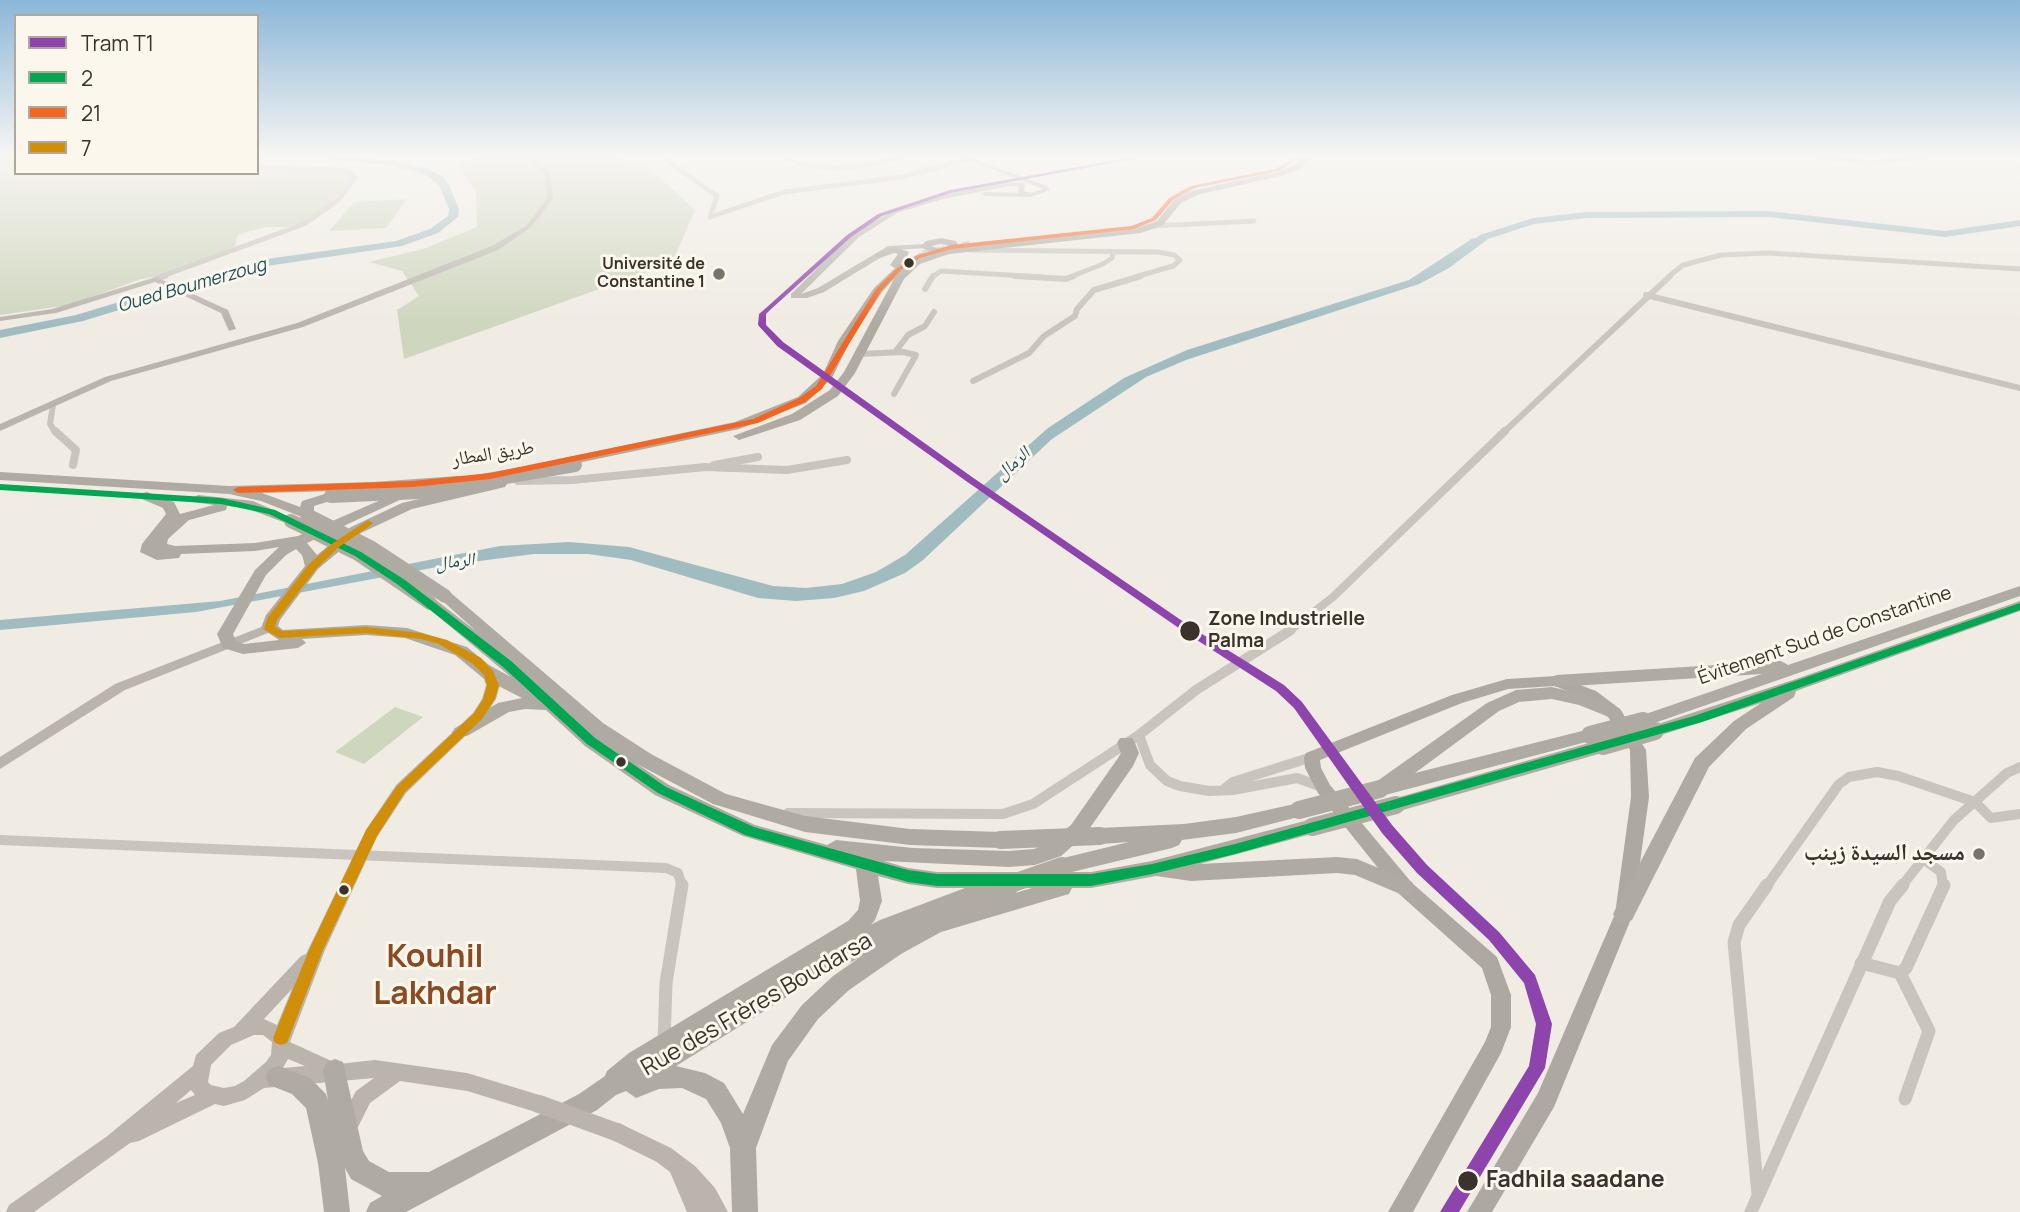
<!DOCTYPE html>
<html>
<head>
<meta charset="utf-8">
<style>
	body { margin:0 }
	#map { position:relative; width:2020px; height:1212px; overflow:hidden; background:#f0ece4; font-family:Manrope,sans-serif }
	canvas { display:block }
	.legend { position:absolute; left:14px; top:14px; width:245px; height:161px; box-sizing:border-box; background:#fbf7ed; border:2px solid #aea89f; margin:0; padding:9px 12px; list-style:none; font-size:21px; color:#3b322b }
	.legend li { display:flex; align-items:center; gap:14px; height:35px }
	.legend b { width:35px; border:2px solid #aea89f }
</style>
</head>
<body>
<div id="map">
<canvas width="2020" height="1212"></canvas>
<ul class="legend">
<li><b style="height:9px;background:#8e44ad"></b>Tram T1</li>
<li><b style="height:9px;background:#00a651"></b>2</li>
<li><b style="height:9px;background:#f26522"></b>21</li>
<li><b style="height:9px;background:#d18f09"></b>7</li>
</ul>
</div>
<script>
const c = document.querySelector('canvas').getContext('2d');
c.lineJoin = 'round';
function fillPath(path, color) {
  c.fillStyle = color;
  c.fill(path, 'evenodd');
}
function poly(rows) {
  const path = new Path2D();
  for (const r of rows) {
    path.moveTo(r[0], r[1]);
    for (let i = 2; i < r.length; i += 2) path.lineTo(r[i], r[i + 1]);
  }
  return path;
}
function trace(path, color, width, dash) {
  c.strokeStyle = color;
  c.lineWidth = width;
  c.lineCap = dash ? 'butt' : 'round';
  c.setLineDash(dash || []);
  c.stroke(path);
}
function drawText(font, color, halo, rows, align = 'center') {
  c.font = font + ' Manrope,"Noto Naskh Arabic",sans-serif';
  c.lineWidth = 6;
  c.setLineDash([]);
  c.textBaseline = 'middle';
  c.strokeStyle = halo;
  c.fillStyle = color;
  for (const [text, x, y, turn = 0] of rows) {
    c.save();
    c.translate(x, y);
    c.rotate((+turn || 0) * Math.PI / 180);
    c.textAlign = isNaN(turn) ? turn : align;
    if (halo) c.strokeText(text, 0, 0);
    c.fillText(text, 0, 0);
    c.restore();
  }
}
const green = poly([
	[0,155,16,155,16,173,257,173,257,167,341,171,353,174,353,180,320,213,293,227,267,227,246,232,237,236,235,247,166,275,141,279,69,305,0,315],
	[481,155,610,155,645,164,695,210,672,263,404,359,397,310,419,296,402,271,369,262,423,249,477,227,476,192,457,164],
	[407,199,386,228,329,231,354,202],
	[395,707,423,717,364,764,335,752]
]);
const water = poly([
	[1473,238,1485,241,1449,268,1419,284,1186,360,1146,377,1052,439,923,560,905,573,864,591,834,598,796,601,758,598,631,560,588,554,534,554,448,565,196,612,0,630,0,620,220,601,500,546,569,542,629,547,773,586,806,588,842,584,876,572,905,555,1048,428,1124,378,1187,350,1409,280]
]);
const river = poly([
	[301,155,393,160,430,170,443,176,449,185,459,209,458,217,438,233,402,246,260,267,83,321,0,338,0,330,76,315,259,260,396,241,430,229,448,216,449,209,439,185,424,174,393,166,301,155],
	[1769,211,1945,231,2020,220,2020,226,1945,237,1769,217,1587,218,1534,224,1488,239,1465,256,1455,254,1480,235,1533,218,1587,212,1769,211]
]);
const highwayTunnel = poly([
	[923,255,970,245]
]);
const streetFar4 = poly([
	[659,155,717,196,710,217],
	[779,155,800,164,835,168,870,165,909,155],
	[1810,155,1869,163,1938,155],
	[0,160,16,159],
	[26,173,68,173],
	[710,217,784,192,901,177,969,159],
	[1153,226,1254,221],
	[970,250,1158,252,1174,255,1180,260,1173,266,1135,277],
	[160,277,304,224,338,200,355,178,351,173,338,170,257,167],
	[932,277,941,271,1042,277],
	[1070,277,1103,264,1112,258,1113,253],
	[1668,277,1683,265,1721,255,1769,253,2020,269]
]);
const streetFar3 = poly([
	[1015,276,1066,279,1074,276],
	[156,279,165,276],
	[925,289,933,276],
	[1646,295,2020,388],
	[895,352,908,335,925,326,934,312],
	[859,354,903,352,916,355,894,394],
	[973,381,1029,353,1044,336,1075,316,1077,309,1094,290,1141,276],
	[53,405,50,424,56,433],
	[1503,433,1670,276]
]);
const streetFar2 = poly([
	[55,431,76,450,73,465],
	[714,465,758,457],
	[518,481,573,480,705,467,787,470,847,460],
	[1288,632,1333,597,1505,431]
]);
const streetFar1 = poly([
	[1139,735,1150,765,1167,781,1180,786,1209,791,1233,790,1297,778,1322,787],
	[1223,790,1233,782,1312,757],
	[788,813,1003,814,1033,804,1139,735,1196,690,1291,630],
	[0,840,666,868,678,873,682,887],
	[1922,858,1941,872,1943,887],
	[1766,887,1839,784,1849,777,1877,772,1898,776,1975,802,1991,818,2020,814],
	[1901,887,1954,820,2007,773,2020,767]
]);
const street = poly([
	[1861,963,1900,973,1906,968,1944,885],
	[1900,973,1929,1031,1905,1099],
	[664,1042,666,983,682,885],
	[1758,1194,1734,942,1739,925,1767,885],
	[1751,1212,1890,901,1903,885]
]);
const secondary = poly([
	[521,155,528,155,550,172,553,199,530,228,498,250,303,327,111,381,0,431,0,424,105,377,297,323,492,246,526,226,547,199,545,174,521,155],
	[954,155,963,155,1047,186,1050,190,1030,197,985,196,982,194,985,192,1018,193,1019,186,1010,186,943,199,897,213,859,237,801,294,818,288,888,246,925,244,928,244,928,248,893,250,824,292,807,298,791,298,791,294,853,233,893,211,942,195,1010,182,1025,183,1024,191,1030,193,1043,189,954,155],
	[156,277,228,310,236,329,229,331,221,313,155,282,56,313,0,321,0,317,52,309,156,277],
	[269,624,275,628,273,631,125,690,0,769,0,757,115,684,269,624],
	[489,670,494,671,500,685,496,699,483,719,406,793,377,837,325,950,290,1042,338,1064,375,1060,467,1073,546,1097,549,1104,546,1111,539,1113,467,1091,400,1081,370,1103,355,1133,348,1136,341,1133,338,1126,341,1119,356,1091,374,1078,264,1088,245,1100,224,1106,215,1104,139,1141,130,1143,34,1212,6,1212,9,1205,106,1137,193,1066,196,1055,219,1033,234,1027,301,956,306,954,366,830,396,785,473,713,482,699,486,685,482,674,489,670],
	[292,989,277,1025,264,1019,292,989],
	[254,1035,263,1035,272,1042,271,1055,266,1062,244,1081,235,1086,224,1088,211,1085,208,1082,211,1065,231,1045,254,1035],
	[288,1059,305,1066,283,1068,288,1059],
	[191,1090,195,1095,176,1103,191,1090],
	[619,1123,671,1148,695,1166,715,1188,728,1212,687,1212,670,1172,657,1162,612,1140,609,1133,612,1126,619,1123]
]);
const primary = poly([
	[1556,676,1596,691,1620,709,1646,750,1649,797,1633,914,1554,1107,1492,1212,1467,1212,1538,1093,1615,914,1631,797,1630,750,1608,717,1586,699,1555,686,1508,689,1462,703,1320,760,1321,768,1330,785,1412,883,1497,957,1511,995,1511,1027,1501,1053,1413,1212,1388,1212,1485,1042,1491,1027,1491,995,1482,968,1398,893,1318,793,1305,768,1304,757,1306,753,1452,695,1507,679,1556,676]
]);
const highway = poly([
	[1307,155,1316,155,1300,169,1285,175,1197,195,1181,203,1163,225,1141,233,949,254,920,264,904,279,855,373,838,396,800,420,739,440,733,436,792,414,830,390,844,372,894,279,882,292,850,341,832,378,806,403,739,429,559,467,552,463,559,459,735,422,798,397,823,374,838,341,874,288,895,268,890,265,898,254,894,253,880,258,875,255,877,253,893,247,907,251,909,253,901,264,920,253,933,253,920,247,926,241,941,238,956,241,959,247,1137,228,1157,221,1175,199,1191,191,1280,171,1294,165,1307,155],
	[941,244,950,246,940,249,931,246,941,244],
	[0,472,229,486,373,482,458,476,465,480,458,484,373,490,262,493,300,507,302,501,331,492,336,493,338,496,336,499,314,506,314,515,307,519,261,501,229,494,0,480,0,472],
	[500,480,507,484,505,487,412,509,361,533,318,569,280,620,278,626,283,630,366,625,407,628,467,647,489,665,511,677,422,603,430,598,436,600,476,631,437,596,445,591,451,593,603,723,651,754,726,794,805,816,910,829,1000,832,1007,835,1010,840,1007,845,1000,848,910,845,805,832,713,804,637,764,669,785,755,825,827,845,836,840,913,848,1009,851,1034,849,1047,844,1071,825,1118,758,1121,753,1117,743,1120,738,1132,738,1135,743,1139,753,1133,766,1085,835,1061,856,1035,865,1009,867,884,861,908,868,937,872,1055,872,1052,866,1055,860,1129,842,1100,844,1093,841,1090,836,1093,831,1100,828,1184,824,1236,817,1299,803,1306,805,1309,810,1306,815,1236,833,1182,840,1179,845,1172,848,1072,872,1091,872,1152,861,1312,819,1319,822,1322,827,1319,832,1200,864,1337,857,1357,859,1412,882,1415,888,1412,894,1405,896,1355,875,1337,873,1191,881,1156,876,1091,888,1072,888,1069,894,1062,896,941,932,901,954,849,990,818,1019,788,1061,756,1148,758,1212,732,1212,730,1148,721,1123,706,1099,682,1088,659,1089,636,1098,626,1091,616,1095,597,1110,406,1212,366,1212,370,1203,382,1196,351,1179,345,1168,350,1212,324,1212,318,1163,306,1108,292,1094,269,1085,266,1077,269,1069,278,1066,310,1078,326,1094,328,1100,323,1070,327,1062,335,1059,343,1062,363,1151,369,1161,389,1172,429,1172,579,1094,605,1076,607,1071,629,1053,848,921,858,910,860,901,856,869,743,836,655,795,585,746,546,710,525,709,509,712,467,736,455,736,452,732,455,728,498,703,522,698,483,678,455,655,405,638,366,635,302,639,306,643,298,648,243,654,223,648,217,634,255,570,279,547,255,551,181,554,179,558,157,560,140,552,142,544,166,514,163,508,142,499,140,496,142,493,147,492,174,502,180,514,214,505,193,502,191,499,198,495,253,501,298,521,291,525,246,508,227,506,226,510,189,520,168,539,167,544,175,546,255,543,298,536,392,495,402,495,404,498,307,543,317,555,351,527,402,503,500,480],
	[296,549,302,555,305,566,266,615,261,628,279,640,244,644,236,641,233,634,266,575,286,555,296,549],
	[878,876,908,884,937,888,1032,888,927,919,885,940,833,976,802,1005,772,1045,743,1114,724,1083,705,1073,676,1066,827,972,830,965,825,957,864,933,875,920,882,901,878,876],
	[2020,586,2020,596,1643,727,1637,725,1634,721,1637,717,1762,674,1556,687,1547,681,1556,675,1781,661,1788,665,2020,586],
	[2020,601,2020,611,1796,691,1794,697,1746,729,1709,767,1632,920,1624,923,1616,920,1613,914,1695,758,1734,721,1761,703,1655,737,1649,735,1646,731,1649,727,1796,679,2020,601],
	[1552,687,1589,696,1620,709,1623,713,1620,717,1614,719,1579,705,1552,699,1519,702,1499,711,1415,773,1590,729,1596,730,1599,735,1596,740,1590,741,1389,794,1380,796,1373,794,1370,789,1373,784,1487,703,1516,690,1552,687],
	[1603,739,1609,741,1612,746,1609,751,1396,812,1389,810,1386,805,1389,800,1396,798,1603,739]
]);
const secondaryBridge = poly([
	[539,1104,619,1133]
]);
const highwayBridgeFar2 = poly([
	[331,496,419,492,575,465],
	[307,515,372,548,445,596],
	[291,521,358,554,430,603]
]);
const highwayBridgeFar1 = poly([
	[1590,735,1643,721],
	[1603,746,1655,731],
	[1299,810,1380,789],
	[1312,827,1396,805],
	[1000,840,1100,836],
	[1002,887,1062,866]
]);
const highwayBridge = poly([
	[819,965,885,931,1007,885]
]);
const bus1 = poly([
	[0,484,221,498,275,510,361,552,405,580,511,661,595,738,666,787,754,827,908,870,937,874,1091,874,1152,864,1235,844,1694,716,2020,603,2020,610,1702,722,1235,854,1152,874,1091,886,937,886,908,882,745,835,658,793,587,744,503,667,397,584,355,556,269,514,221,504,0,490,0,484]
]);
const bus2 = poly([
	[1300,155,1306,155,1279,171,1195,188,1173,200,1156,220,1134,229,952,249,920,258,901,270,881,291,822,389,805,402,758,423,490,479,413,487,238,493,233,490,238,487,413,481,490,473,753,419,799,398,816,386,876,289,897,268,916,256,951,245,1131,226,1152,218,1169,198,1191,186,1275,169,1300,155]
]);
const bus3 = poly([
	[368,520,373,523,371,525,339,547,317,568,277,620,275,627,282,631,366,627,421,633,447,640,481,658,493,671,499,685,495,699,482,719,405,792,377,836,323,950,287,1043,281,1045,275,1043,273,1038,309,950,366,830,397,786,474,713,483,699,487,685,484,675,473,664,439,644,421,639,366,633,280,638,265,630,264,628,268,617,309,564,333,543,368,520]
]);
const tram1 = poly([
	[1144,155,1155,155,951,193,882,216,851,237,770,310,766,314,766,325,783,342,972,477,1194,629,1284,685,1302,702,1392,825,1427,865,1499,932,1535,975,1552,1024,1545,1068,1459,1212,1440,1212,1529,1066,1536,1024,1524,983,1489,940,1417,873,1382,833,1294,708,1276,691,1186,633,966,481,777,346,758,325,759,314,766,308,847,235,878,214,950,190,1144,155]
]);
const markers = [
	[909,263,6,"#3b322b"],
	[719,274,7,"#7a736c"],
	[1190,631,11,"#3b322b"],
	[621,762,6,"#3b322b"],
	[1979,854,7,"#7a736c"],
	[344,890,6,"#3b322b"],
	[1468,1181,11,"#3b322b"]
];
const farPoinames = [
	["Université de",705,265],
	["Constantine 1",705,283]
];
const farWaternames = [
	["Oued Boumerzoug",192,286,-16],
	["الرمال",1013,464,-42],
	["الرمال",455,562,-7]
];
const streetNames = [
	["طريق المطار",493,454,-9],
	["Évitement Sud de Constantine",1825,636,-19]
];
const stopNames = [
	["Zone Industrielle",1208,620],
	["Palma",1208,642]
];
const nearPoinames = [
	["مسجد السيدة زينب",1965,854]
];
const nearStreetnames = [
	["Rue des Frères Boudarsa",757,1005,-30]
];
const nearStopnames = [
	["Fadhila saadane",1486,1181]
];
const nearDistrictnames = [
	["Kouhil",435,958],
	["Lakhdar",435,995]
];
fillPath(green, '#ced6be');
fillPath(water, '#a0bcc1');
fillPath(river, '#a0bcc1');
trace(highwayTunnel, '#ccc7bf', 9, [9, 4.5]);
trace(streetFar4, '#c9c4bd', 5);
trace(streetFar3, '#c9c4bd', 6);
trace(streetFar2, '#c9c4bd', 8);
trace(streetFar1, '#c9c4bd', 10);
trace(street, '#c9c4bd', 13);
fillPath(secondary, '#bab4ad');
fillPath(primary, '#aea8a2');
fillPath(highway, '#afaba3');
trace(secondaryBridge, '#bab4ad', 18);
trace(highwayBridgeFar2, '#afaba3', 14);
trace(highwayBridgeFar1, '#afaba3', 18);
trace(highwayBridge, '#afaba3', 24);
fillPath(bus1, '#00a651');
fillPath(bus2, '#f26522');
fillPath(bus3, '#d18f09');
fillPath(tram1, '#8e44ad');
const sky = c.createLinearGradient(0, 0, 0, 325);
sky.addColorStop(0, '#8bb7d8');
sky.addColorStop(0.48, '#f8f6f3');
sky.addColorStop(1, '#f8f6f300');
c.fillStyle = sky;
c.fillRect(0, 0, 2020, 325);
for (const [x, y, r, color] of markers) {
  const dot = new Path2D();
  dot.arc(x, y, r, 0, 2 * Math.PI);
  c.fillStyle = color;
  c.fill(dot);
  trace(dot, '#fbf7ed', 2.5);
}
drawText('bold 16px', '#3b322b', '#fbf7ed', farPoinames, 'right');
drawText('italic 18px', '#1f505d', '#fbf7ed', farWaternames);
drawText('19px', '#3b322b', '#fbf7ed', streetNames);
drawText('bold 19px', '#3b322b', '#fbf7ed', stopNames, 'left');
drawText('bold 23px', '#3b322b', '#fbf7ed', nearPoinames, 'right');
drawText('23px', '#3b322b', '#fbf7ed', nearStreetnames);
drawText('bold 23px', '#3b322b', '#fbf7ed', nearStopnames, 'left');
drawText('bold 32px', '#8b4a22', '#fbf7ed', nearDistrictnames);
</script>
</body>
</html>
